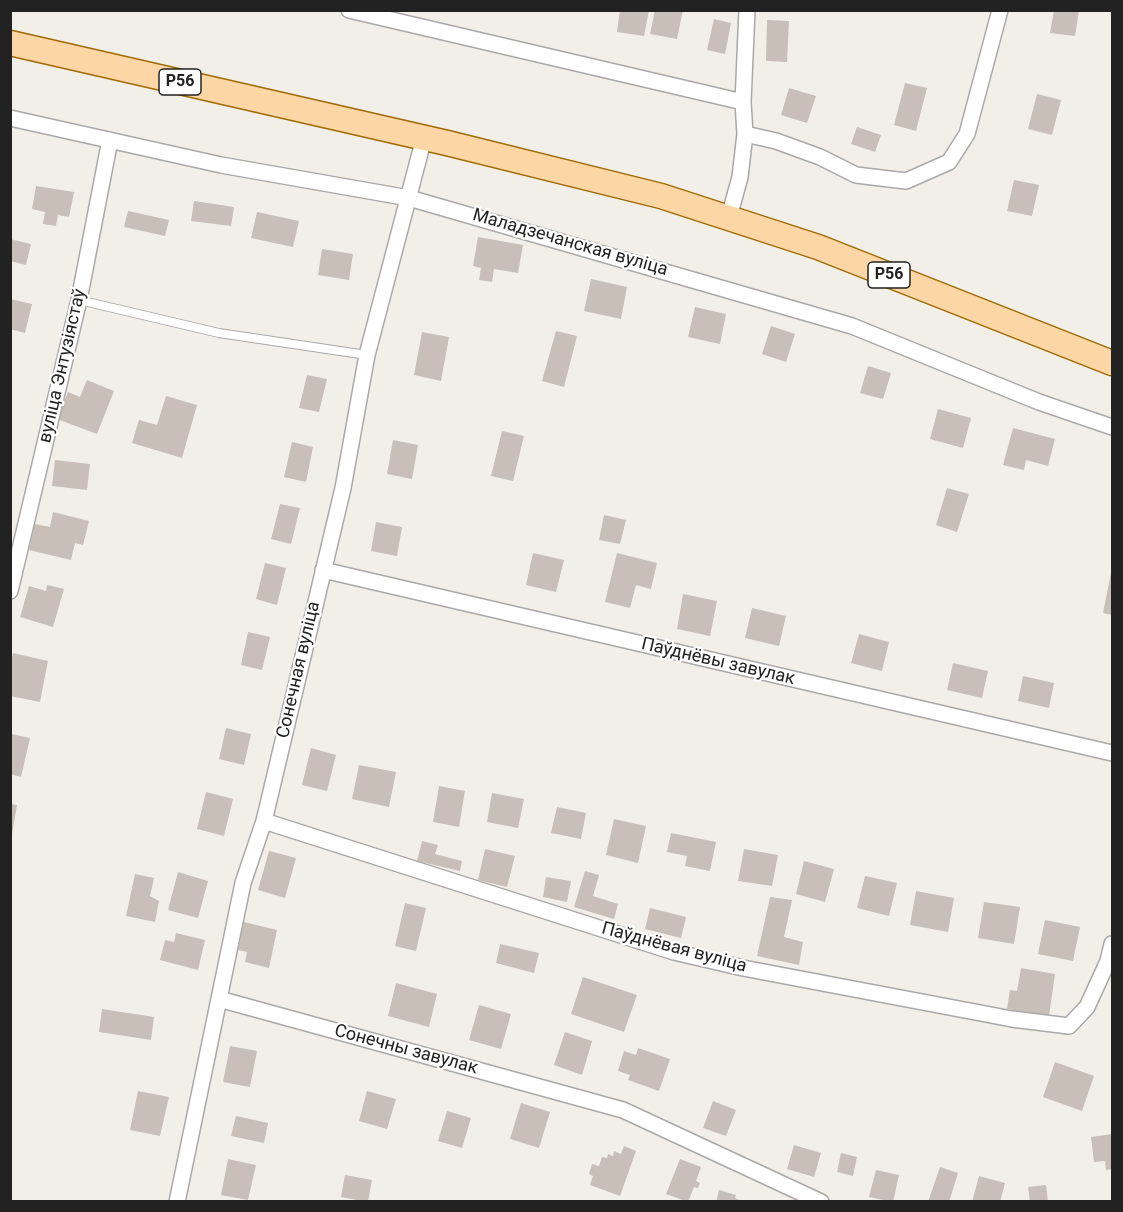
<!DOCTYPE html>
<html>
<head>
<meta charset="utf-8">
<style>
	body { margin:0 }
	#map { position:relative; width:1123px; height:1212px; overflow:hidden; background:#f2efe9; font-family:Roboto,sans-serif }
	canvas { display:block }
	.frame { position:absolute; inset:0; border:12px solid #222; pointer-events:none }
</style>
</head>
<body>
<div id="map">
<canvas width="1123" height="1212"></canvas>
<div class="frame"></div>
</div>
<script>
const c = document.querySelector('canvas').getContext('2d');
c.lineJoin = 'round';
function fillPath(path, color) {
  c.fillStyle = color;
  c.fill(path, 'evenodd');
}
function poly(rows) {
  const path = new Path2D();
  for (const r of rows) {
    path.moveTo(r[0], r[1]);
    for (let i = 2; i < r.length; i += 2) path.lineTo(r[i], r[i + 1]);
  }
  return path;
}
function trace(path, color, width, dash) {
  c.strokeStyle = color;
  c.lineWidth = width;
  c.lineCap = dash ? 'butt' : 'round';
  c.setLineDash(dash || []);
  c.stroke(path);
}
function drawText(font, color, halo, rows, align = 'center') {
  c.font = font + ' Roboto,sans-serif';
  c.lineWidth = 4.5;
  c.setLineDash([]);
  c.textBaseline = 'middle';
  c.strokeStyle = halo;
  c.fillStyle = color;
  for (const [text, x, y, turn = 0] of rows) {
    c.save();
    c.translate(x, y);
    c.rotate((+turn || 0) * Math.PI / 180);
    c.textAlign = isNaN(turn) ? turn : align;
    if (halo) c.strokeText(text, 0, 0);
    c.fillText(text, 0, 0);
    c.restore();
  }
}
const building = poly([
	[620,10,649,10,644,36,617,32],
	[655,10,683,10,677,39,650,34],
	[1054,10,1079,10,1075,36,1050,33],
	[714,19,731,23,725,54,707,50],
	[767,20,789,21,787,62,766,61],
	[905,83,927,88,916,131,894,125],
	[789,88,816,96,807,123,781,115],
	[1037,94,1061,100,1052,135,1028,129],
	[857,127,881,135,875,152,851,144],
	[1014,180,1039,185,1032,216,1007,211],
	[36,186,74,192,69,217,58,215,56,226,43,224,45,212,32,209],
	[194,201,234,207,231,226,191,221],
	[128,211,169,220,165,236,124,227],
	[257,212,299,221,293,247,251,238],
	[478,237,523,245,518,273,494,269,492,282,479,280,481,268,473,266],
	[10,239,31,244,26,265,10,261],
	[322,249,353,254,349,280,318,275],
	[591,279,627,287,621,319,584,311],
	[10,299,32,304,25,333,10,329],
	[695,307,726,314,720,344,688,337],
	[771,326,795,334,786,362,762,354],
	[556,331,577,336,564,387,542,381],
	[422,332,449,337,441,381,414,375],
	[868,366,891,373,883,399,860,393],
	[307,375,327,379,319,412,299,408],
	[87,380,114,391,97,434,57,419,68,392,80,397],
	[166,396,197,405,182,458,132,443,139,420,157,425],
	[938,409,971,418,963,448,930,439],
	[1013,428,1055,439,1048,466,1026,460,1024,470,1003,465],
	[502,431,524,436,513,481,491,476],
	[393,440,418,445,412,479,387,474],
	[292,442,313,447,306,482,284,477],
	[55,460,90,464,87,490,52,486],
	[947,488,969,494,957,532,936,525],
	[280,504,300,508,291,544,271,539],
	[53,512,89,521,83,545,75,543,71,560,29,550,35,524,50,527],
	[604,515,626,520,620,544,599,540],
	[376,522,402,527,397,556,371,551],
	[533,553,564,560,556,592,526,585],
	[617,553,657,563,651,589,636,585,630,608,605,602],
	[265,563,286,568,277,605,256,599],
	[1111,573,1112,573,1112,615,1103,613],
	[47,585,64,589,53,627,20,617,29,586,46,591],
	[683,594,717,601,710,636,677,629],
	[752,608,786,616,779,646,745,638],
	[248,632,270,637,262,670,241,665],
	[859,634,889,642,882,671,851,663],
	[13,653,48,661,40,702,10,696,10,666],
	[953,663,988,671,982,698,947,690],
	[1023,676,1054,683,1049,708,1018,701],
	[226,728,251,734,244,765,219,759],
	[12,734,30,738,21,777,10,774],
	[311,748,336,755,327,791,302,785],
	[359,765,396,772,389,807,352,799],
	[439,786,465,791,459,827,433,822],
	[206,792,233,799,224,836,197,829],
	[492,793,524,799,518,828,487,822],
	[10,804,17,805,12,834,10,834],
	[557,807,586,813,581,839,551,833],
	[614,819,646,826,638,863,606,855],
	[671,833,716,842,710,871,685,866,687,856,667,852],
	[422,841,438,845,435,854,462,861,460,871,417,861],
	[485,849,515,856,507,887,478,880],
	[744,849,778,855,772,886,738,881],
	[269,851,296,858,285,898,258,890],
	[804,861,834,869,825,902,796,894],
	[585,871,599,875,593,896,618,904,614,919,574,907],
	[178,872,208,881,198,918,168,910],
	[135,874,154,878,150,896,159,901,155,922,126,916],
	[865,876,897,883,889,916,857,908],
	[546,877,571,881,567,902,543,897],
	[916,891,954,898,948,932,910,925],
	[770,897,792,900,784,937,803,942,799,965,757,956],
	[984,902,1020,907,1014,944,978,938],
	[405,903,426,908,416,951,395,946],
	[650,908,686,917,681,938,645,929],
	[1045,920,1080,927,1073,961,1038,954],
	[244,922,277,930,269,968,245,962,247,952,238,950],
	[176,933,205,940,198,970,160,960,165,940,174,942],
	[500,944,539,953,534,973,496,963],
	[1021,968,1055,974,1049,1016,1007,1009,1010,990,1017,991],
	[583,977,637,995,624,1032,571,1014],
	[396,983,437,994,429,1027,388,1016],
	[479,1005,511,1014,501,1049,469,1040],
	[102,1009,154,1017,151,1040,99,1032],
	[565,1032,592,1041,582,1075,554,1065],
	[230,1046,257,1051,250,1087,223,1082],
	[638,1048,670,1059,659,1091,628,1080,630,1075,618,1071,624,1051,636,1055],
	[1055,1062,1094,1076,1082,1111,1043,1097],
	[138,1091,169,1097,160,1136,130,1130],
	[367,1091,396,1099,387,1129,359,1121],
	[713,1101,736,1110,726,1136,703,1128],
	[521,1103,550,1112,539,1148,510,1139],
	[447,1111,471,1118,462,1148,438,1141],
	[236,1116,268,1123,264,1143,231,1136],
	[1112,1134,1112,1169,1106,1170,1105,1161,1094,1162,1091,1137],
	[794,1145,821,1153,814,1177,787,1169],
	[624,1146,636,1151,620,1196,590,1185,593,1176,589,1174,592,1164,599,1166,602,1157,607,1158,608,1154,613,1156,614,1151,621,1154],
	[841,1153,857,1157,853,1176,837,1172],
	[228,1159,256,1165,248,1200,221,1195],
	[680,1159,701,1167,696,1181,700,1183,698,1188,694,1187,688,1202,666,1194],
	[940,1167,958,1173,949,1202,928,1202],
	[876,1170,899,1175,893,1202,869,1197],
	[345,1175,372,1180,368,1202,341,1197],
	[979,1176,1005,1183,1000,1202,972,1202],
	[1046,1185,1048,1202,1030,1202,1028,1187],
	[719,1190,736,1195,735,1198,744,1202,716,1202]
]);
const lane = poly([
	[79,300,219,333,367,355]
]);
const street = poly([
	[349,10,743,102],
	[10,118,221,165,409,198,852,326,1039,402,1112,427],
	[745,134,776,141,820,157,856,175,906,181,949,162,967,134,1000,10],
	[729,217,740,177,745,134,743,102,747,10],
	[323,570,1112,753],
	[10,591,79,300,110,140],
	[264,821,674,952,743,968,1012,1019,1069,1026,1087,1007,1108,961,1112,944],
	[219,999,623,1110,821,1202],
	[177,1202,243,883,264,821,343,488,367,355,424,138]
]);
const primary = poly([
	[10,43,447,143,661,196,818,247,1112,363]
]);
const shields = [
	[180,82,42],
	[889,275,42]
];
const shieldNames = [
	["Р56",180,82],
	["Р56",889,275]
];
const streetNames = [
	["Маладзечанская вуліца",570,243,16],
	["вуліца Энтузіястаў",63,366,-77],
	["Паўднёвы завулак",718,662,13],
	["Сонечная вуліца",299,670,-77],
	["Паўднёвая вуліца",674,948,15],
	["Сонечны завулак",406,1050,15]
];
fillPath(building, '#c7bfb8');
trace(lane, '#a9a9a9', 10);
trace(street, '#a9a9a9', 18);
trace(primary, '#a06b00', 27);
trace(lane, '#fff', 8);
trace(street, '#fff', 15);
trace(primary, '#fcd6a4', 24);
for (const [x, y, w] of shields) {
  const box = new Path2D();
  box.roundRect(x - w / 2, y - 13, w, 26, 4.5);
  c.fillStyle = '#fff';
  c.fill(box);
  trace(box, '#222', 1.5);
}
drawText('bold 16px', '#222', null, shieldNames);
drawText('18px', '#222', '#fff', streetNames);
</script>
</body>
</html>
